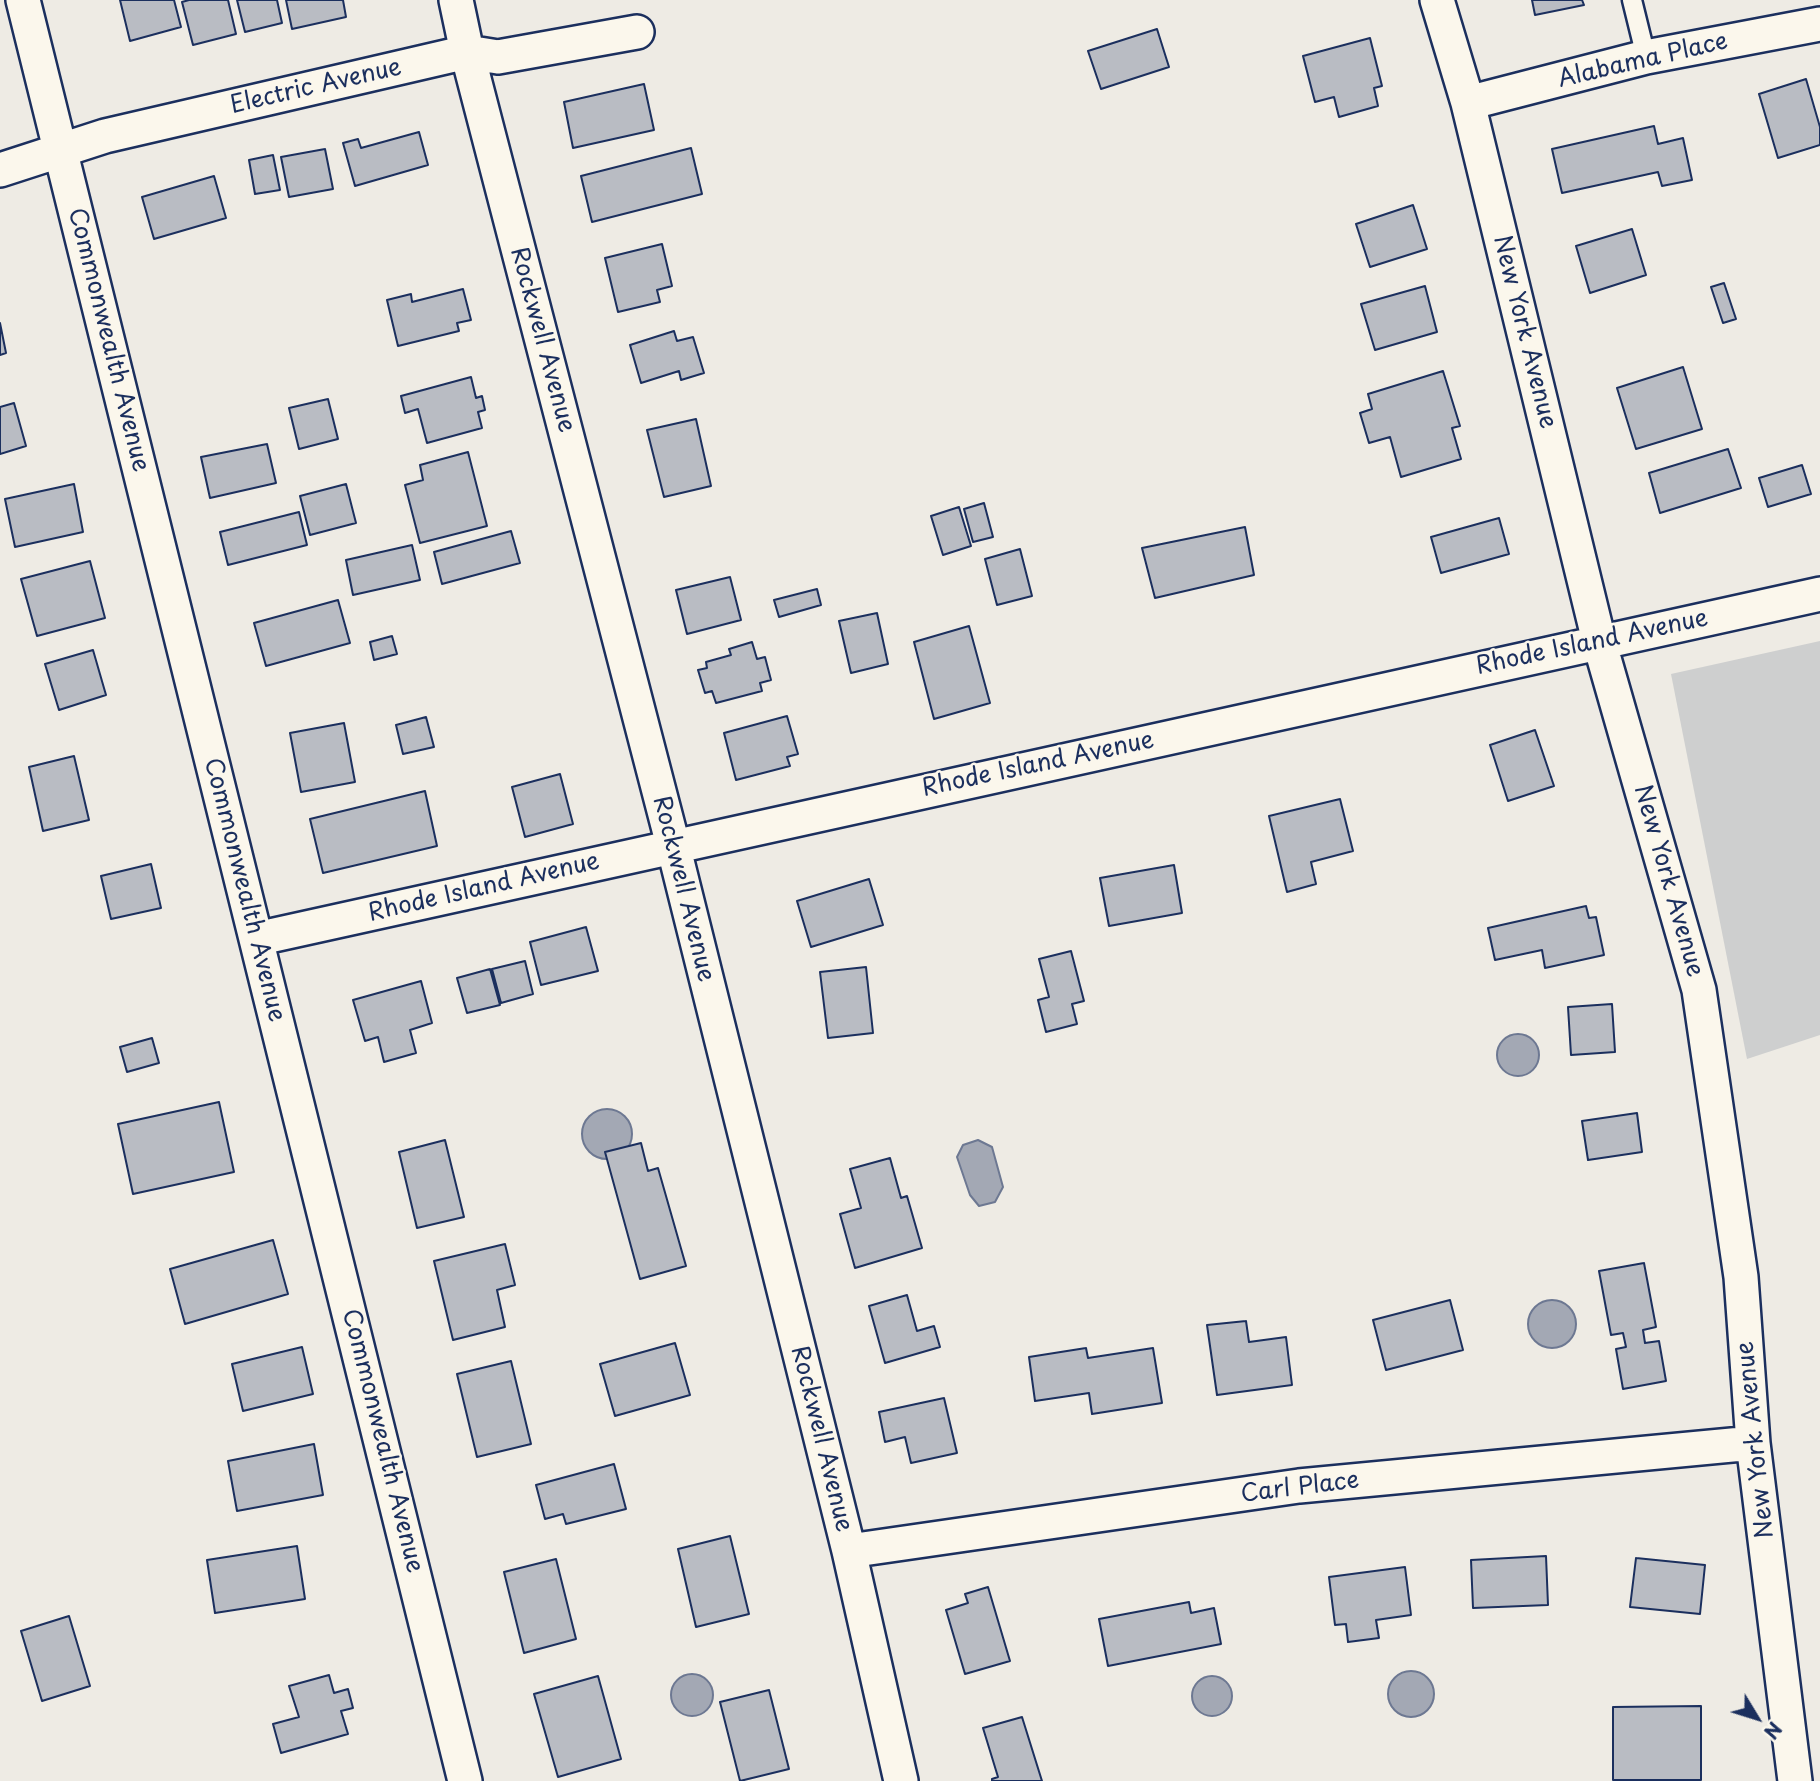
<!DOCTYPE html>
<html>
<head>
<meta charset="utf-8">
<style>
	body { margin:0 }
	#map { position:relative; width:1820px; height:1781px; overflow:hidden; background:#eeebe4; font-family:"Playpen Sans",sans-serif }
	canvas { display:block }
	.north { position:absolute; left:1722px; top:1683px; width:70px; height:70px; -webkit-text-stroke:5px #fbf7ec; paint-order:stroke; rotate:128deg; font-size:19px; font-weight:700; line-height:28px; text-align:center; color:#1b2f5e }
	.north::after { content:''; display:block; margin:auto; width:24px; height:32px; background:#1b2f5e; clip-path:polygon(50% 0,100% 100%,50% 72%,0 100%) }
</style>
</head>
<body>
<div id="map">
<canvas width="1820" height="1781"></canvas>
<div class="north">N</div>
</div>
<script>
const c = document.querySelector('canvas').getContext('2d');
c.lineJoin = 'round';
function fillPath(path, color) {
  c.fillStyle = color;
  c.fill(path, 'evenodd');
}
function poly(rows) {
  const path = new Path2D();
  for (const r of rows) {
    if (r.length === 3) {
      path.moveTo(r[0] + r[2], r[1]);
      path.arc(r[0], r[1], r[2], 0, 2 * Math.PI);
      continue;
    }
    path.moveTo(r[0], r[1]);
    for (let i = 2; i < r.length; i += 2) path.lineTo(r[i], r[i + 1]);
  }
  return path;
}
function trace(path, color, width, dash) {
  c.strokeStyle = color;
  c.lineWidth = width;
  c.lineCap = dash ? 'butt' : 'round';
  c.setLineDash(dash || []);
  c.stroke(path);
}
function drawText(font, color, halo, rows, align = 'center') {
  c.font = font + ' "Playpen Sans",sans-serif';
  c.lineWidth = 5;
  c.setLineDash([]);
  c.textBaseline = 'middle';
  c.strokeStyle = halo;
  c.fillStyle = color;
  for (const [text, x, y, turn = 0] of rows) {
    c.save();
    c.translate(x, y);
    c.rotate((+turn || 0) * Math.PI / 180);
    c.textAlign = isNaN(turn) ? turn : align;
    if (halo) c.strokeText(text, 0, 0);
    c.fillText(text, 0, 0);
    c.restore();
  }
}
const green = poly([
	[1820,641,1820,1035,1747,1059,1671,674]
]);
const water = poly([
	[1518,1055,21],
	[607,1134,25],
	[978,1140,992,1147,1003,1187,995,1202,979,1206,970,1195,957,1157,963,1145,978,1140],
	[1552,1324,24],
	[1411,1694,23],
	[692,1695,21],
	[1212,1696,20]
]);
const building = poly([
	[120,0,174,0,181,27,130,41,120,0],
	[189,0,228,0,236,34,193,45,182,2,189,0],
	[237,0,277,0,282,23,245,32,237,0],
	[286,0,343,0,346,17,292,29,286,0],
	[1532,0,1582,0,1584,5,1535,15,1532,0],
	[1157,29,1169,67,1101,89,1088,51,1157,29],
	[1370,38,1382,86,1374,88,1378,106,1339,117,1334,97,1315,102,1303,56,1370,38],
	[1806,79,1820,127,1820,145,1778,158,1759,94,1806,79],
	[644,84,654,130,573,148,564,102,644,84],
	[1654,126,1658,144,1683,138,1692,180,1662,186,1658,172,1562,193,1552,149,1654,126],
	[419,132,428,165,355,186,343,143,358,139,361,148,419,132],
	[691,148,702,194,592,222,581,176,691,148],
	[325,149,333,189,289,197,281,157,325,149],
	[273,155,280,190,255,194,249,160,273,155],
	[214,176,226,218,154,239,142,197,214,176],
	[1413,205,1427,249,1370,267,1356,224,1413,205],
	[1632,229,1646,275,1590,293,1576,246,1632,229],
	[662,244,672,286,657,290,660,302,618,312,605,258,662,244],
	[1724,283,1736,319,1723,323,1711,287,1724,283],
	[1425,286,1437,332,1375,350,1361,304,1425,286],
	[463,289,471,320,457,323,459,331,398,346,387,300,411,294,412,302,463,289],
	[0,323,6,353,0,355,0,323],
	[674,331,677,341,693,337,704,373,681,380,679,371,641,383,630,345,674,331],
	[1683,367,1702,429,1636,449,1617,388,1683,367],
	[1443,371,1460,426,1452,428,1461,459,1401,477,1390,437,1369,443,1360,413,1372,409,1368,394,1443,371],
	[471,377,476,398,482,396,485,410,478,412,482,428,427,443,418,409,405,413,401,396,471,377],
	[328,399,338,439,299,449,289,408,328,399],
	[14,403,26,446,0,454,0,407,14,403],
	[696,419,711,486,664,497,647,430,696,419],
	[267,444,276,483,210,498,201,457,267,444],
	[1728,449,1741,488,1660,513,1649,473,1728,449],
	[468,452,487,526,420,543,405,485,423,480,420,465,468,452],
	[1802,465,1811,494,1768,507,1759,478,1802,465],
	[74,484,83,532,15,547,5,499,74,484],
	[346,484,356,523,310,535,300,496,346,484],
	[984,503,993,537,973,542,964,509,984,503],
	[959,507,971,546,943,555,931,516,959,507],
	[299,512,307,545,228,565,220,532,299,512],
	[1499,518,1509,554,1441,573,1431,537,1499,518],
	[1245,527,1254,575,1155,598,1142,548,1245,527],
	[511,531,520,563,442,584,434,552,511,531],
	[412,545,420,580,353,595,346,560,412,545],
	[1020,549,1032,596,997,605,985,559,1020,549],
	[90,561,105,618,37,636,21,579,90,561],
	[730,577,741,620,687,634,676,590,730,577],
	[817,589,821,605,779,617,774,600,817,589],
	[338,600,350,643,266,666,254,623,338,600],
	[877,613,888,664,851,673,839,621,877,613],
	[969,626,990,703,934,719,914,642,969,626],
	[392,636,397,654,374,660,370,642,392,636],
	[752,642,757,659,765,657,771,680,760,683,762,691,716,703,712,691,705,693,698,670,707,668,706,662,731,655,729,649,752,642],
	[93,650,106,695,59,710,45,664,93,650],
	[787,716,798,754,787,757,790,766,736,780,724,733,787,716],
	[426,717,434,747,403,754,396,725,426,717],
	[344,723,355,782,301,792,290,733,344,723],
	[1535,730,1554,786,1508,801,1490,745,1535,730],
	[74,756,89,820,43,831,29,767,74,756],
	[560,774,573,824,525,837,512,787,560,774],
	[425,791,437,846,323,873,310,819,425,791],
	[1340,799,1353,851,1311,862,1316,884,1287,892,1269,816,1340,799],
	[151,864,161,908,111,919,101,876,151,864],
	[1174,865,1182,913,1109,926,1100,878,1174,865],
	[869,879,883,925,811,947,797,901,869,879],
	[1586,906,1589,918,1596,917,1604,955,1545,968,1542,950,1495,960,1488,928,1586,906],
	[586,927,598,971,541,985,530,942,586,927],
	[1071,951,1084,1001,1072,1004,1077,1024,1046,1032,1038,1000,1049,997,1039,959,1071,951],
	[525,961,533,994,501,1003,492,969,525,961],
	[866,967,873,1033,828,1038,820,972,866,967],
	[490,969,500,1005,467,1013,457,978,490,969],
	[421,981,432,1023,410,1030,416,1053,384,1062,378,1037,365,1041,353,1000,421,981],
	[1612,1004,1615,1052,1571,1055,1568,1007,1612,1004],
	[152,1038,159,1063,127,1072,120,1047,152,1038],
	[219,1102,234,1172,133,1194,118,1124,219,1102],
	[1637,1113,1642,1152,1588,1160,1582,1121,1637,1113],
	[445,1140,464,1217,417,1228,399,1152,445,1140],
	[641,1143,648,1171,658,1168,686,1266,640,1279,605,1152,641,1143],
	[890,1158,901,1198,907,1196,922,1248,855,1268,840,1214,861,1208,850,1169,890,1158],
	[273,1240,288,1294,185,1324,170,1269,273,1240],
	[505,1244,515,1285,497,1290,505,1327,453,1340,434,1261,505,1244],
	[1644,1263,1656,1327,1643,1330,1645,1343,1659,1341,1666,1381,1623,1389,1616,1349,1626,1347,1623,1333,1611,1335,1599,1271,1644,1263],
	[907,1295,917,1331,934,1326,940,1347,885,1363,869,1306,907,1295],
	[1450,1300,1463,1350,1386,1370,1373,1320,1450,1300],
	[1246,1321,1249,1342,1286,1337,1292,1385,1217,1395,1207,1325,1246,1321],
	[675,1343,690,1395,615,1416,600,1364,675,1343],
	[302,1347,313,1394,243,1411,232,1364,302,1347],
	[1086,1348,1088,1358,1153,1348,1162,1403,1092,1414,1089,1393,1035,1401,1029,1357,1086,1348],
	[511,1361,531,1444,477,1457,457,1374,511,1361],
	[944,1398,957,1453,911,1463,905,1437,885,1442,879,1412,944,1398],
	[314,1444,323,1495,237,1511,228,1461,314,1444],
	[614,1464,626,1509,566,1524,563,1514,545,1519,536,1485,614,1464],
	[730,1536,749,1614,696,1627,678,1549,730,1536],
	[297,1546,305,1599,215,1613,207,1560,297,1546],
	[1546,1556,1548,1605,1473,1608,1471,1560,1546,1556],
	[1636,1558,1705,1565,1700,1614,1630,1607,1636,1558],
	[556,1559,576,1639,524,1653,504,1572,556,1559],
	[1405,1567,1411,1615,1376,1620,1379,1638,1348,1642,1346,1624,1335,1625,1329,1577,1405,1567],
	[988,1587,1010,1661,965,1674,946,1610,968,1603,965,1594,988,1587],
	[1189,1602,1191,1613,1214,1608,1221,1644,1108,1666,1099,1619,1189,1602],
	[69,1616,90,1686,42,1701,21,1631,69,1616],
	[329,1675,334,1693,348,1689,353,1708,341,1711,348,1734,281,1753,273,1724,299,1717,289,1686,329,1675],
	[598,1676,621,1759,558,1777,534,1694,598,1676],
	[769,1690,789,1769,740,1781,720,1702,769,1690],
	[1701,1706,1701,1780,1613,1780,1613,1707,1701,1706],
	[1022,1717,1042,1781,992,1781,992,1779,998,1777,983,1728,1022,1717]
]);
const service = poly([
	[1632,0,1646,57]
]);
const minor = poly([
	[23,0,465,1781],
	[456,0,467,52,673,845,849,1551,901,1781],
	[1437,0,1468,103,1599,641,1699,990,1741,1277,1753,1443,1795,1781],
	[1468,103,1646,57,1820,24],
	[0,170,105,136,467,52,498,57,637,32],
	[256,939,1820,594],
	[849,1551,1299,1486,1753,1443]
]);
const streetNames = [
	["Alabama Place",1643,61,-13],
	["Electric Avenue",316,87,-13],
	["New York Avenue",1524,332,76],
	["Commonwealth Avenue",108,340,76],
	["Rockwell Avenue",542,340,75],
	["Rhode Island Avenue",1592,643,-12],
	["Rhode Island Avenue",1038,765,-12],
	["New York Avenue",1668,881,74],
	["Rhode Island Avenue",484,888,-13],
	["Rockwell Avenue",683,889,76],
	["Commonwealth Avenue",244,890,76],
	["Rockwell Avenue",821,1439,76],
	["New York Avenue",1756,1440,-96],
	["Commonwealth Avenue",382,1441,76],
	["Carl Place",1300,1488,-7]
];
fillPath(green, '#cecfcf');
fillPath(water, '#a3a8b4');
trace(water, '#6d7892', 2);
fillPath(building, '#b9bcc3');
trace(building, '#1b2f5e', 2);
trace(service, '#1b2f5e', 23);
trace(minor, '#1b2f5e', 38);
trace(service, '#fbf7ec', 18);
trace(minor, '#fbf7ec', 33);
drawText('24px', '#1b2f5e', '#fbf7ec', streetNames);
</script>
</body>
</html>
